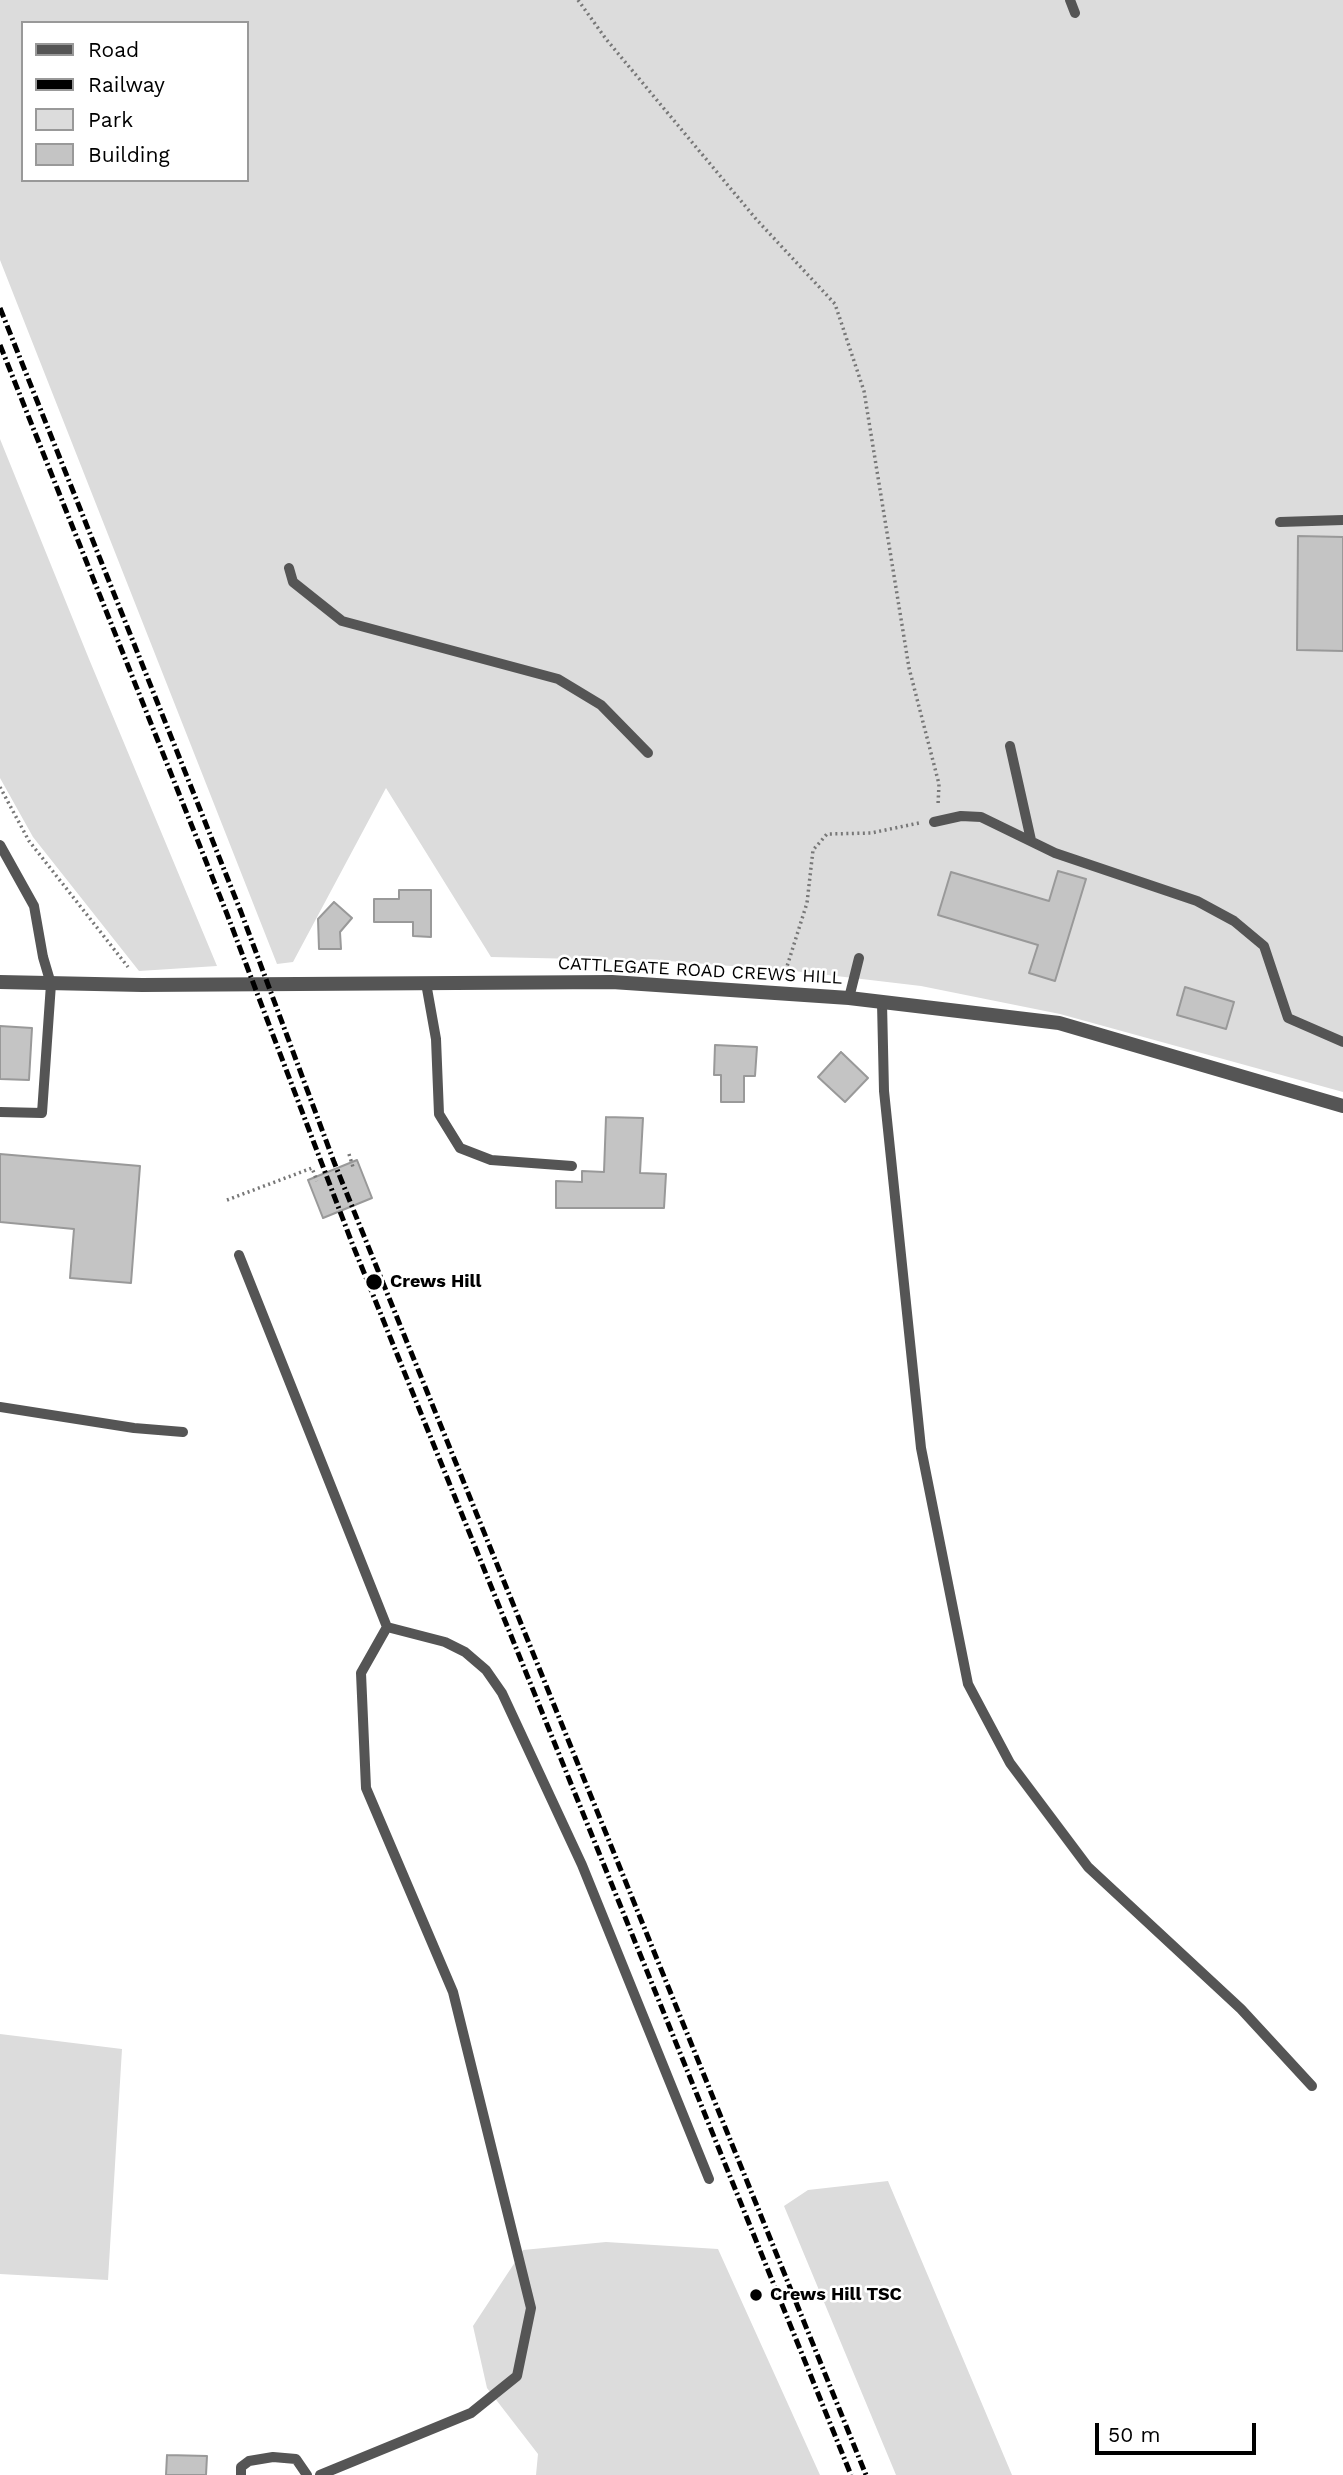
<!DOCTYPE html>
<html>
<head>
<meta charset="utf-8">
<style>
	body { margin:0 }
	#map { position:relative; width:1343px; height:2475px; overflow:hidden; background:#fff; font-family:"Work Sans",sans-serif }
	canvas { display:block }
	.legend { position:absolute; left:21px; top:21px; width:228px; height:161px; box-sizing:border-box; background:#fff; border:2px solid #999; margin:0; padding:9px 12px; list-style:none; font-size:21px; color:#000 }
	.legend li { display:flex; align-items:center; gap:14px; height:35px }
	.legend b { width:35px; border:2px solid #999 }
	.scale { position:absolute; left:1095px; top:2423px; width:161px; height:32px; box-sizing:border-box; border:4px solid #000; border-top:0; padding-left:9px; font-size:21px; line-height:24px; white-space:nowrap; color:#000; -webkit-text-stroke:5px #fff; paint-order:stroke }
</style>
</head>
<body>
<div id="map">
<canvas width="1343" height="2475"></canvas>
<ul class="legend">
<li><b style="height:9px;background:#555"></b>Road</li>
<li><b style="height:9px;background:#000"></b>Railway</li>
<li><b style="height:19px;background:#dcdcdc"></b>Park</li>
<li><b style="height:19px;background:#c4c4c4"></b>Building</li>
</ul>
<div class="scale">50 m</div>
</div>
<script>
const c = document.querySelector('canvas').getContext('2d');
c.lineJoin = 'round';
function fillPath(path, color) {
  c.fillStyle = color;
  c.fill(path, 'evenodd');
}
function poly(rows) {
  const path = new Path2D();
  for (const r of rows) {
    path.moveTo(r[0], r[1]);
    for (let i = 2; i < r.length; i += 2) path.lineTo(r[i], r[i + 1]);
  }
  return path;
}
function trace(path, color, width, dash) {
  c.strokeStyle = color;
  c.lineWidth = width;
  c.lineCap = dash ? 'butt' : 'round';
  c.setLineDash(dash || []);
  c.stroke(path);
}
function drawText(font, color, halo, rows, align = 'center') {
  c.font = font + ' "Work Sans",sans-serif';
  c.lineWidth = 5;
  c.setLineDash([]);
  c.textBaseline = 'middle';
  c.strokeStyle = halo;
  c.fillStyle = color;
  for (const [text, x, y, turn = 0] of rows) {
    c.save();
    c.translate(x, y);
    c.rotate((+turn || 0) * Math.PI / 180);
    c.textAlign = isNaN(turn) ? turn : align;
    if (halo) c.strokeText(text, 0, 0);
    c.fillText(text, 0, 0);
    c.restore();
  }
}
const green = poly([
	[0,0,1343,0,1343,1092,1060,1014,921,986,794,971,668,961,491,957,386,788,293,962,277,964,0,260],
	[23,23,247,23,247,180,23,180],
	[0,439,89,659,217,966,139,971,33,837,0,778],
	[0,2034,122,2049,108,2280,0,2274],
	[888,2181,1012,2475,896,2475,784,2206,808,2190],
	[606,2242,718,2249,820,2475,536,2475,538,2454,487,2388,473,2326,523,2250]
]);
const building = poly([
	[1298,536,1343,537,1343,651,1297,650,1298,536],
	[1058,871,1086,879,1055,981,1029,973,1038,945,938,915,951,872,1049,901,1058,871],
	[399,890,431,890,431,937,413,936,413,922,374,922,374,899,399,899,399,890],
	[334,902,352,918,340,932,341,949,319,949,318,919,334,902],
	[1185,987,1234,1002,1226,1029,1177,1015,1185,987],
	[0,1026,32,1028,29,1080,0,1079,0,1026],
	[715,1045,757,1047,755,1076,744,1076,744,1102,721,1102,721,1075,714,1075,715,1045],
	[841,1052,868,1078,845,1102,818,1077,841,1052],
	[606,1117,643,1118,640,1173,666,1174,664,1208,556,1208,556,1181,582,1182,582,1171,604,1172,606,1117],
	[0,1154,140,1166,131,1283,70,1278,74,1229,0,1222,0,1154],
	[357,1160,372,1198,323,1218,308,1180,357,1160],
	[167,2455,207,2456,206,2475,166,2475,167,2455]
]);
const path = poly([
	[578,0,606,39,756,219,835,304,864,391,909,668,939,784,938,805],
	[0,787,29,841,128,967],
	[784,976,807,903,813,850,821,841,827,834,871,833,919,823],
	[349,1154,353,1167],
	[227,1200,312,1168,317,1181]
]);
const service = poly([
	[1070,0,1075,13],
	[1280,522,1343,520],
	[289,568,293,582,342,621,558,679,601,705,648,753],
	[1010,746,1031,840],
	[934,822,961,816,981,817,1055,853,1197,901,1234,921,1264,946,1288,1018,1343,1042],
	[0,845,34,906,43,957,51,984,42,1113,0,1112],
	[426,983,436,1039,439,1114,460,1148,491,1160,572,1166],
	[849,998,859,958],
	[882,1003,884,1091,921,1448,968,1684,1010,1763,1088,1867,1241,2009,1312,2086],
	[239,1255,387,1627,361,1673,366,1788,453,1992,531,2308,517,2376,471,2413,320,2475],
	[0,1407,134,1428,183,1432],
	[387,1627,445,1642,465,1652,486,1670,502,1693,582,1865,709,2179],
	[241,2475,241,2467,249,2461,273,2457,296,2459,307,2475]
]);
const tertiary = poly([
	[0,982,142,985,612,982,849,998,1059,1023,1343,1106]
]);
const rail = poly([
	[0,308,241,912,334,1162,866,2475],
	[0,345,227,914,352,1243,851,2475]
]);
const markers = [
	[374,1282,9,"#000"],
	[756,2295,7,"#000"]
];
const streetNames = [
	["CATTLEGATE ROAD CREWS HILL",700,971,3]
];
const poiNames = [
	["Crews Hill",390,1282],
	["Crews Hill TSC",770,2295]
];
fillPath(green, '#dcdcdc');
fillPath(building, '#c4c4c4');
trace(building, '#999', 2);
trace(path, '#777', 3.5, [2, 3.5]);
trace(service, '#555', 10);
trace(tertiary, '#555', 14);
trace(rail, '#000', 5, [10, 3.5, 2, 3.5]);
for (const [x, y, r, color] of markers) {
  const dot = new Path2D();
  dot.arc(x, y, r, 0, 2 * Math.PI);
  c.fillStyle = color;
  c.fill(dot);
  trace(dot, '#fff', 2.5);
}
drawText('18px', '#000', '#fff', streetNames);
drawText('bold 18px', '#000', '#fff', poiNames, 'left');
</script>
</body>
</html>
